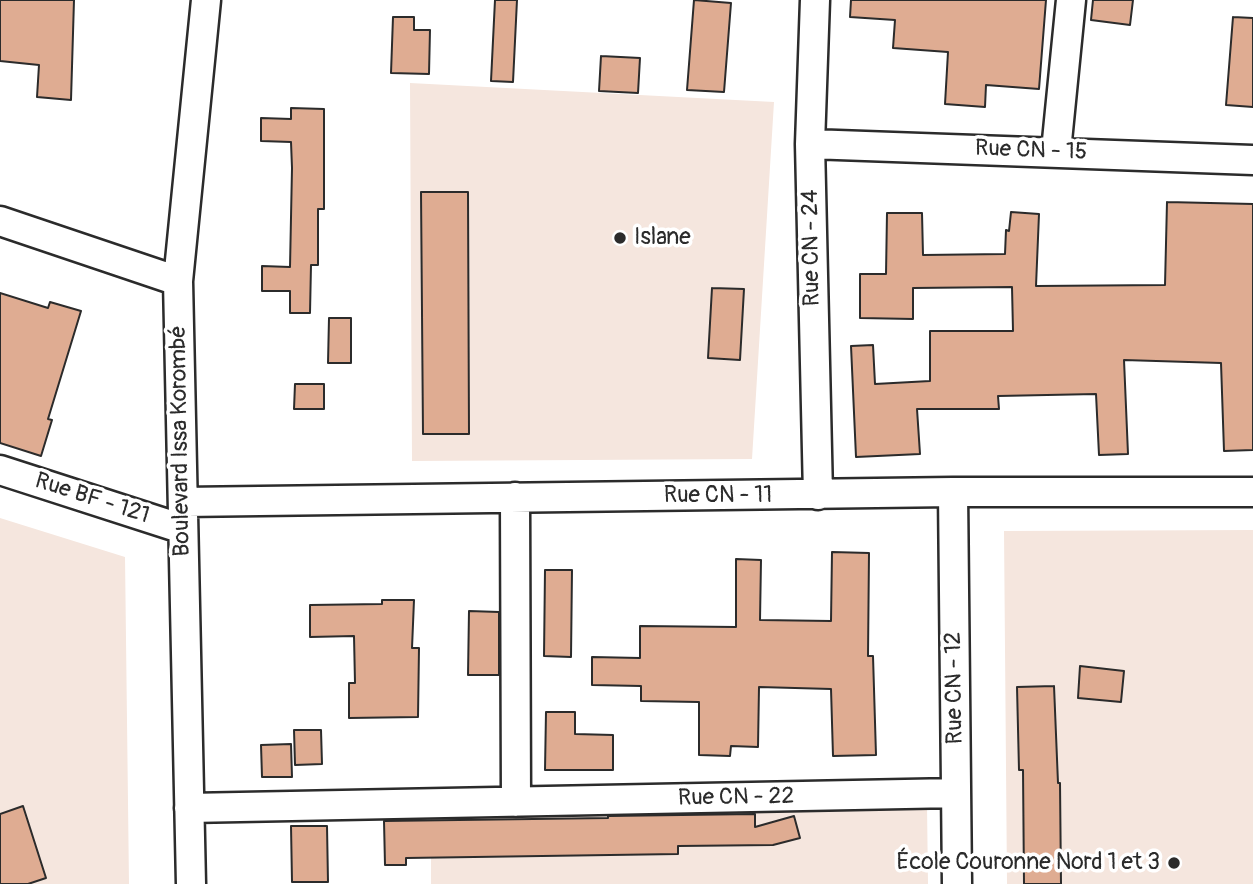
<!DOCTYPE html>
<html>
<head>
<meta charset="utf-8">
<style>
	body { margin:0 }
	canvas { display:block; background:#fff }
</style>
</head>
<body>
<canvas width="1253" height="884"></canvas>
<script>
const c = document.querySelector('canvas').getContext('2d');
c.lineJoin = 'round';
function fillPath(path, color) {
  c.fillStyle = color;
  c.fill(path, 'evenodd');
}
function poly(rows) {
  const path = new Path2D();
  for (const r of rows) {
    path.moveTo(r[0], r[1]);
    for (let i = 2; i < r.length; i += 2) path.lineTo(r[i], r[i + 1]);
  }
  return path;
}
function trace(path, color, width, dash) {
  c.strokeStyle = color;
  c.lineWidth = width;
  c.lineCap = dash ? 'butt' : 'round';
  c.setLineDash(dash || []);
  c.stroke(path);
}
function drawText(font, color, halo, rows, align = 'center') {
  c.font = font + ' Pangolin,sans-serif';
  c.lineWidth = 7;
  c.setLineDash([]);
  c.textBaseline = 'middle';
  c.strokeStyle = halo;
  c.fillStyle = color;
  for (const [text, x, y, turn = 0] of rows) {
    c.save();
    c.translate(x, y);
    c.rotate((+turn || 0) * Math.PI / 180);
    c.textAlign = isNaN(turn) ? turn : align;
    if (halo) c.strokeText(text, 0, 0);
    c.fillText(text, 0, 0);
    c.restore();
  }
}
const built = poly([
	[410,83,774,102,752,459,412,461],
	[0,518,125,557,129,884,0,884],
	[1253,530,1253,884,1007,884,1004,531],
	[927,805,928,884,431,884,431,815]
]);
const building = poly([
	[0,0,74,0,71,100,37,97,39,65,0,61,0,0],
	[495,0,517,0,513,82,491,81,495,0],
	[694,0,731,3,724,92,687,90,694,0],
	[851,0,1046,0,1039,89,986,85,985,107,945,104,948,52,893,48,895,20,850,17,851,0],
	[1093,0,1133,0,1130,25,1091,20,1093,0],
	[393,17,414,17,414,30,430,30,429,74,391,73,393,17],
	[1233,17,1253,18,1253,107,1226,105,1233,17],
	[601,56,640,58,638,93,599,91,601,56],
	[291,108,324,109,324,209,318,209,318,265,311,265,310,313,290,313,290,291,262,291,262,266,290,267,292,168,291,142,261,141,261,118,291,119,291,108],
	[421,192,468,192,469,434,423,434,421,192],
	[1167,202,1253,204,1253,450,1224,451,1221,363,1124,360,1128,454,1099,455,1096,394,998,396,999,409,917,409,920,454,856,457,851,346,873,345,875,384,930,381,930,331,1013,331,1012,287,913,288,913,319,860,318,860,274,886,274,887,213,922,213,923,255,1005,254,1006,230,1009,231,1011,212,1039,214,1036,286,1165,285,1167,202],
	[712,288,744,289,740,360,708,358,712,288],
	[0,293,48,308,50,302,81,311,48,419,52,420,41,456,0,443,0,293],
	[329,318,351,318,351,363,328,363,329,318],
	[295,384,324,384,324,409,294,409,295,384],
	[832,552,869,553,868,656,873,656,876,755,833,756,831,689,759,687,758,747,731,746,730,756,699,755,699,702,641,701,641,686,592,685,592,657,640,658,640,626,736,627,736,559,761,560,760,620,831,621,832,552],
	[545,570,572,570,571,657,544,656,545,570],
	[382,600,414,600,412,648,419,648,418,717,349,718,349,683,355,683,354,636,310,637,310,605,382,604,382,600],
	[469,611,499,612,499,675,468,675,469,611],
	[1080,666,1124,671,1121,702,1078,698,1080,666],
	[1054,686,1058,783,1060,783,1061,884,1024,884,1023,770,1019,770,1017,687,1054,686],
	[546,712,575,712,575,734,613,735,613,770,545,770,546,712],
	[294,730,321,730,322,764,295,765,294,730],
	[291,744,292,777,262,777,261,745,291,744],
	[23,806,46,878,28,884,0,884,0,814,23,806],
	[755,814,755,827,794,816,800,838,773,845,678,846,678,854,406,858,406,865,385,865,384,821,608,818,608,816,755,814],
	[291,826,327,826,328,882,292,882,291,826]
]);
const minor = poly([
	[815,0,810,144,818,495],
	[810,144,1253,160],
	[1056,151,1071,0],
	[0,221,178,281],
	[0,470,183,529],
	[953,492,957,884],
	[515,497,516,802],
	[183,502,953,492,1253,492],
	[189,808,956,793],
	[191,884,178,281,206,0]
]);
const markers = [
	[620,238,7,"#2b2b2b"],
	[1174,863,7,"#2b2b2b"]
];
const streetNames = [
	["Rue CN - 15",1031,151,2],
	["Rue CN - 24",812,248,-91],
	["Boulevard Issa Korombé",181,441,-91],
	["Rue CN - 11",718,496],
	["Rue BF - 121",92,499,18],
	["Rue CN - 12",955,688,-91],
	["Rue CN - 22",736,798,-1]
];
const poiNames = [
	["Islane",634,238],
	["École Couronne Nord 1 et 3",1160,863,"right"]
];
fillPath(built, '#f5e6de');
fillPath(building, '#dfac92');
trace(building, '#2b2b2b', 2);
trace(minor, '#2b2b2b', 33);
trace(minor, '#fff', 28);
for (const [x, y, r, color] of markers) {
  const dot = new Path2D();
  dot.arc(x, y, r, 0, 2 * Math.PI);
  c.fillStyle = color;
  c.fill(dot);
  trace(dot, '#fff', 2.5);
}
drawText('23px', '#2b2b2b', '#fff', streetNames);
drawText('23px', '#2b2b2b', '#fff', poiNames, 'left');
</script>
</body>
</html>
